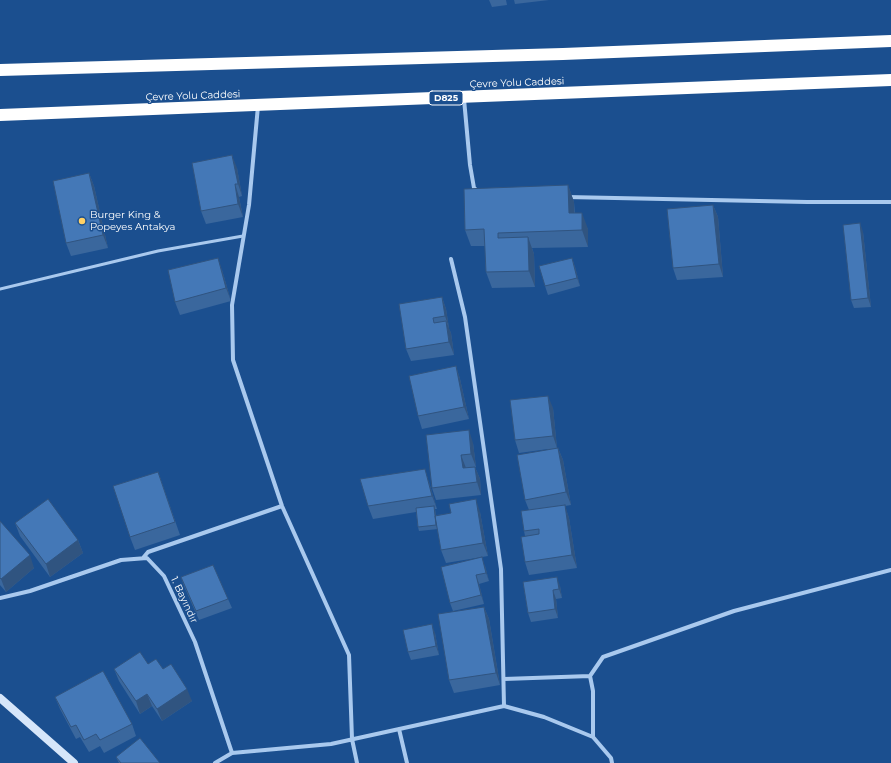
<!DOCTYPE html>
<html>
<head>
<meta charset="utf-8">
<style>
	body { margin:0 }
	canvas { display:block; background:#1b4f8f }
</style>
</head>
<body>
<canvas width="891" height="763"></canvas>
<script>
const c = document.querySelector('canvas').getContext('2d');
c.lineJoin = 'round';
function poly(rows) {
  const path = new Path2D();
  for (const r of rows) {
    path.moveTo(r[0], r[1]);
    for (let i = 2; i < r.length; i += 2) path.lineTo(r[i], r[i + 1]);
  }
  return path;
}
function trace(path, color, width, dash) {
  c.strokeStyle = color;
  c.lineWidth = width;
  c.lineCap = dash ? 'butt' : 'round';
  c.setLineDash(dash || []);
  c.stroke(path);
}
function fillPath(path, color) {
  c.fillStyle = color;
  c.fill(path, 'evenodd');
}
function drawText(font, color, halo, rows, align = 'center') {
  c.font = font + ' Montserrat,sans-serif';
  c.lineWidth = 3;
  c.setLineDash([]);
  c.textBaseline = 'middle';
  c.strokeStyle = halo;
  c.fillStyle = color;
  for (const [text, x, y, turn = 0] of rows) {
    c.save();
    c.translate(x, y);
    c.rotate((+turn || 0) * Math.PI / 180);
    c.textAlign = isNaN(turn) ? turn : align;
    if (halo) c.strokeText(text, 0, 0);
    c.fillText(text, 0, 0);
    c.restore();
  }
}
const lane = poly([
	[0,289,158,251,243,236]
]);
const street = poly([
	[464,99,470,165,474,188,478,191],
	[258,106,249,205,232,305,233,360,282,506,349,655,352,739,357,763],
	[567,197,807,202,891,202],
	[451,259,465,317,501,569,504,706],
	[143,558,148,552,282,506],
	[0,598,30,591,121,560,147,558,164,576,195,642,232,753],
	[504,679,590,676],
	[399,729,407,763],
	[593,737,593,691,590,676,603,657,734,611,891,570],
	[215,763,232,753,331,744,504,706,544,717,593,737,611,758,612,763]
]);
const secondary = poly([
	[0,698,74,763]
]);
const highway = poly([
	[0,70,563,54,891,41],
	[0,115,891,80]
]);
const wall = poly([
	[489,0,506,0,507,5,492,7],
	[514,0,549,0,515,4],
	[237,168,242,196,239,197,243,217,206,224,201,211],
	[89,173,94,186,108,248,71,256,66,243],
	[568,185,574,202,575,213,588,229,588,247,532,248,534,254,535,287,492,288,486,272,485,246,471,246,465,230],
	[713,205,718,217,723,277,677,280,673,268],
	[863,232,871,307,854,308,851,300],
	[572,258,575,267,580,286,548,295,545,286],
	[222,270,231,301,180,315,175,302],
	[442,297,446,309,449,328,449,329,451,333,454,355,411,361,406,349],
	[456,366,460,379,469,419,422,429,418,416],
	[553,408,557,448,558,448,563,460,571,505,565,506,569,518,577,568,529,575,525,562,525,536,524,531,529,510,525,500,548,449,519,453,515,440],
	[473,443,476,467,475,467,480,479,481,495,436,500,432,488],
	[158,472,180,535,135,550,130,537],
	[429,482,437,509,435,509,436,515,480,512,488,556,446,563,441,550,438,529,419,531,418,527,416,512,373,519,368,506],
	[0,521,34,568,6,592,0,585],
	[15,523,78,540,83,553,50,577,20,536],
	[485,566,489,581,479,584,484,604,453,611,450,603],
	[181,577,228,599,232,608,199,620,184,586],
	[523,582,560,586,562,598,556,599,558,618,531,622,528,613],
	[484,607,489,619,500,685,454,693,449,680],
	[435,633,439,655,411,660,408,652],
	[148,664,163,669,192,701,162,721,152,706,140,714,119,681,114,669],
	[55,697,132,724,136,736,104,753,100,746,89,752,80,737,76,739,60,709],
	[116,757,160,763,119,763]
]);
const shadedWall = poly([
	[232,155,237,168,242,196,238,184],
	[89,173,94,186,108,248,103,235],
	[235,184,239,197,243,217,238,204],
	[568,185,574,202,575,230,569,213],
	[713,205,718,217,723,277,719,264],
	[582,213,588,229,588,247,582,230],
	[860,223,863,232,871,307,868,298],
	[528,237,534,254,535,287,529,271],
	[218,258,222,270,231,301,226,288],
	[572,258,575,267,580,286,577,278],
	[442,297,446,309,449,328,445,316],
	[446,321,451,333,454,355,449,342],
	[456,366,460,379,469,419,464,407],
	[548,396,553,408,557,448,553,436],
	[469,430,473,443,476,467,471,454],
	[558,448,563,460,571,505,566,492],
	[461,455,466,468,463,468],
	[475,467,480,479,481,495,477,482],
	[425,469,429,482,437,509,432,496],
	[476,499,480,512,488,556,483,543],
	[565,505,569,518,577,568,572,555],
	[434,506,435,510,438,529,436,525],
	[78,540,83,553,50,577,46,564],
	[30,555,34,568,6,592,1,579],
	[482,557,485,566,489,581,486,573],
	[476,575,479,584,484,604,481,595],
	[557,577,560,586,562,598,559,589],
	[553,590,556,599,558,618,555,609],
	[484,607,489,619,500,685,496,673],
	[432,624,435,633,439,655,436,646],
	[187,689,192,701,162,721,157,709],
	[147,694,152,706,140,714,136,701]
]);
const building = poly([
	[232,155,238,184,235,184,238,204,201,211,192,163,232,155],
	[89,173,103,235,66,243,53,181,89,173],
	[568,185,569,213,582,213,582,230,498,233,498,238,528,237,529,271,486,272,484,229,465,230,464,189,568,185],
	[713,205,719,264,673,268,667,209,713,205],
	[860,223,868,298,851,300,843,225,860,223],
	[218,258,226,288,175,302,168,270,218,258],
	[572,258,577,278,545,286,539,266,572,258],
	[442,297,445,316,433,318,434,323,446,321,449,342,406,349,399,304,442,297],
	[456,366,464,407,418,416,409,376,456,366],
	[548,396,553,436,515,440,510,400,548,396],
	[469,430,471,454,461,455,463,468,475,467,477,482,432,488,426,435,469,430],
	[558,448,566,492,525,500,517,455,558,448],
	[425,469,432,496,368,506,360,479,425,469],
	[158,472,175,522,130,537,113,486,158,472],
	[48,499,78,540,46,564,15,523,48,499],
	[476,499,483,543,441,550,435,516,451,513,449,504,476,499],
	[565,505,572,555,525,562,521,537,539,534,539,529,524,531,521,511,565,505],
	[434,506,436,525,418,527,416,508,434,506],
	[0,521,30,555,1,579,0,578,0,521],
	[482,557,486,573,476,575,481,595,450,603,441,567,482,557],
	[213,565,228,599,196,611,181,577,213,565],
	[557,577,559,589,553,590,555,609,528,613,523,582,557,577],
	[484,607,496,673,449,680,438,614,484,607],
	[432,624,436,646,408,652,403,630,432,624],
	[140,652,148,664,156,659,163,669,171,664,187,689,157,709,147,694,136,701,114,669,140,652],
	[103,671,132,724,100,740,96,734,84,740,76,725,71,727,55,697,103,671],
	[140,738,160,763,121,763,116,757,140,738]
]);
const markers = [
	[82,221,4,"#ffd166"]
];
const shields = [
	[446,98,34]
];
const shieldNames = [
	["D825",446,98]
];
const streetNames = [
	["Çevre Yolu Caddesi",517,83,-2],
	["Çevre Yolu Caddesi",193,96,-2],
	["1. Bayındır",184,600,65]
];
const poiNames = [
	["Burger King &",90,215],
	["Popeyes Antakya",90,227]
];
trace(lane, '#a9c9ee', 3);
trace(street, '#a9c9ee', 4);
trace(secondary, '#d6e6fa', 8);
trace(highway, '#fff', 12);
fillPath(wall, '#3a679d');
fillPath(shadedWall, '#305480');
fillPath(building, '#4478b7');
trace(building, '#305480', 1);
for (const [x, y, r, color] of markers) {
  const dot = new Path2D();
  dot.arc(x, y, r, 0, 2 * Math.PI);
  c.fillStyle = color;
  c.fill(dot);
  trace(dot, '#1b4f8f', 1.5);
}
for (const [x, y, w] of shields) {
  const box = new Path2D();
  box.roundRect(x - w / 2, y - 7, w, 14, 3);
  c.fillStyle = '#1b4f8f';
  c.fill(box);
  trace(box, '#fff', 1);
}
drawText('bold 9px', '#fff', null, shieldNames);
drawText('10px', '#fff', '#1b4f8f', streetNames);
drawText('10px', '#fff', '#1b4f8f', poiNames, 'left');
</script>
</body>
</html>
